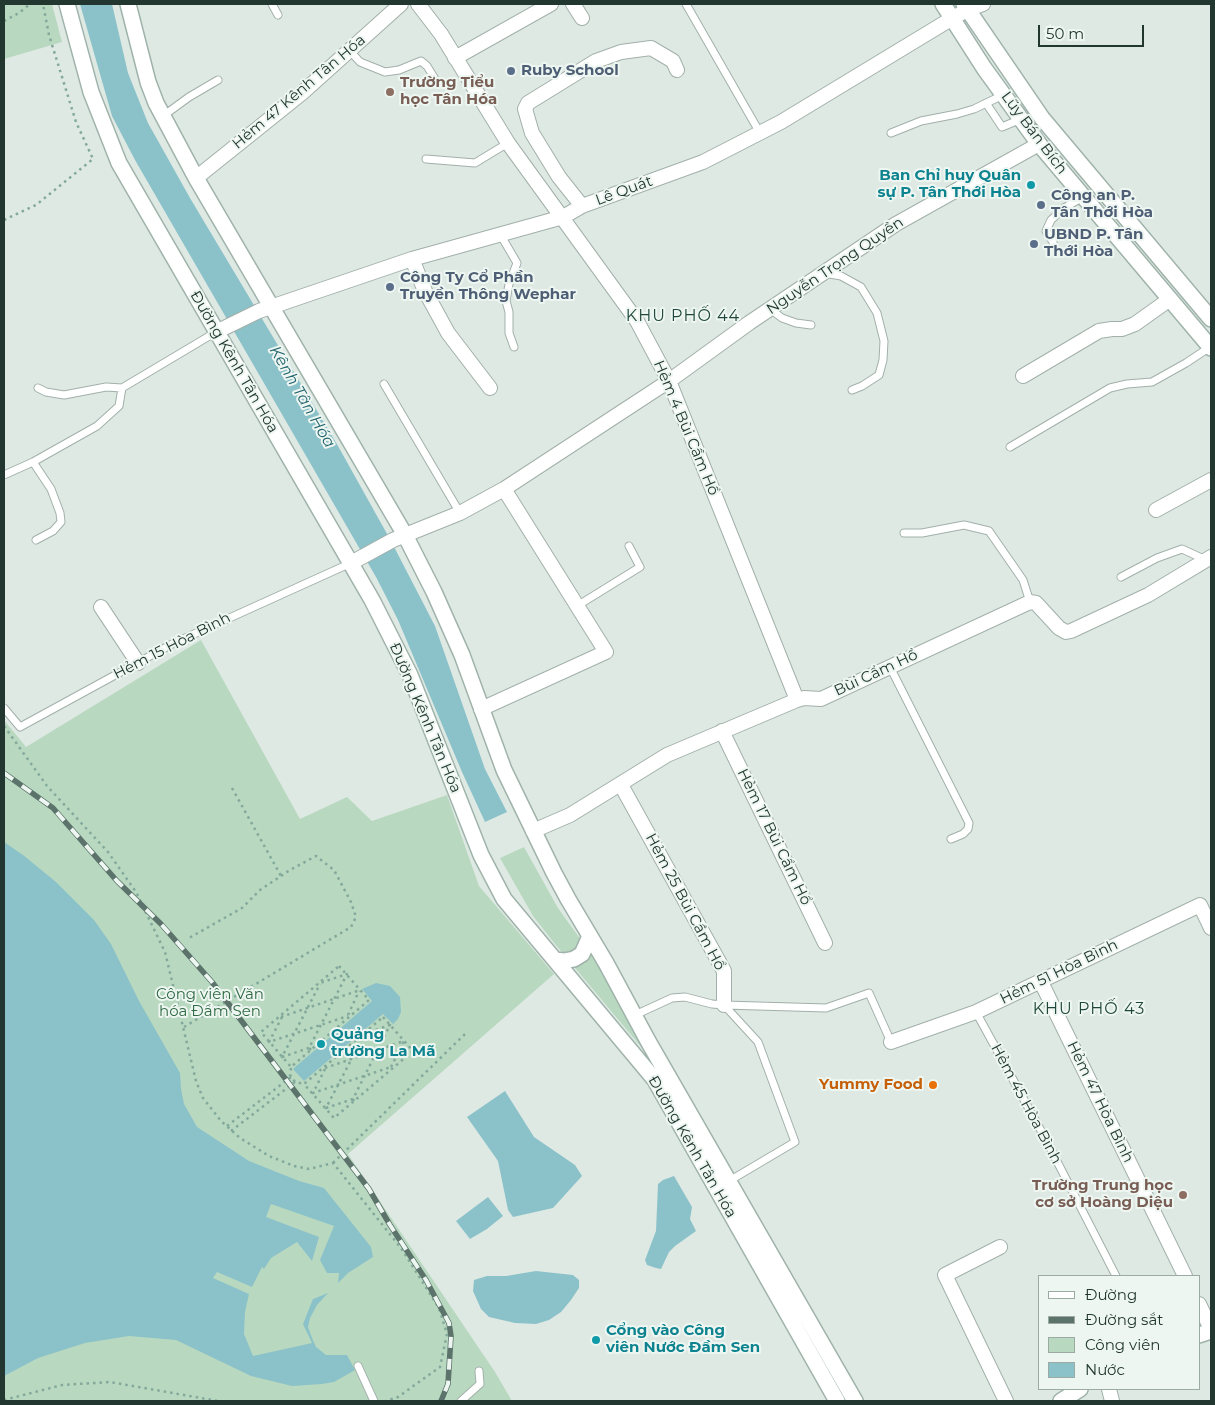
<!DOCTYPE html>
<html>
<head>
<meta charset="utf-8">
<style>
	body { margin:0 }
	#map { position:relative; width:1215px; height:1405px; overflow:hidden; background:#dfe9e4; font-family:Montserrat,sans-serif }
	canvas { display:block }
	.frame { position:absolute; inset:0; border:5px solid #213730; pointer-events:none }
	.legend { position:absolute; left:1038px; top:1275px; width:162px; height:115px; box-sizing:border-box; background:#eef6f2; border:1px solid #9caaa4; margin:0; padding:6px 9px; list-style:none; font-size:15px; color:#213730 }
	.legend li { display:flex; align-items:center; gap:10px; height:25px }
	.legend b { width:25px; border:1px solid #9caaa4 }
	.scale { position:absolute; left:1038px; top:25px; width:106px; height:22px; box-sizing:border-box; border:2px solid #213730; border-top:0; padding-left:6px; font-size:15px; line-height:18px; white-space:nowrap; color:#213730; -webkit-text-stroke:4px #eef6f2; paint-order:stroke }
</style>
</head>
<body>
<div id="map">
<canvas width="1215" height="1405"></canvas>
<div class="frame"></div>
<ul class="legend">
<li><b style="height:6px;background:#fff"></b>Đường</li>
<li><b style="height:6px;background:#5b736b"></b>Đường sắt</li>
<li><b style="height:14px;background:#b9d8c0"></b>Công viên</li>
<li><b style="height:14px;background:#8bc2c9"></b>Nước</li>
</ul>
<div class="scale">50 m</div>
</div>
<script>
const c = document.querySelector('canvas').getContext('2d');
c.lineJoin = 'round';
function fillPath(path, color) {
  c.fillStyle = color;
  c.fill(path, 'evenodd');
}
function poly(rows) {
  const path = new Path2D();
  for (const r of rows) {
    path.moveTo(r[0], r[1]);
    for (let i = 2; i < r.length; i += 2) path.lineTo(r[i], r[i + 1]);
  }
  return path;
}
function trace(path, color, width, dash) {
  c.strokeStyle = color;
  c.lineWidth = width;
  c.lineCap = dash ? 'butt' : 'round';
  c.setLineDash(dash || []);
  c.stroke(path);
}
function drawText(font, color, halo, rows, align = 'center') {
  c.font = font + ' Montserrat,sans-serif';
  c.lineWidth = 4;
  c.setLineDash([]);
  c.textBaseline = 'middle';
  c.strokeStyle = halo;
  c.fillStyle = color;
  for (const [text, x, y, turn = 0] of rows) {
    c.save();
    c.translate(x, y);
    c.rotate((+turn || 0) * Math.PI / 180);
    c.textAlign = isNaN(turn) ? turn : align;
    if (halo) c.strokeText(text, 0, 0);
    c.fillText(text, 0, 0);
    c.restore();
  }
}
const green = poly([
	[4,4,52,4,62,42,4,59],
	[201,640,300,819,347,797,372,821,447,795,479,886,554,974,348,1154,495,1372,512,1401,4,1401,4,720,26,747],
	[524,847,558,908,635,1015,647,1054,555,944,533,916,500,858]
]);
const water = poly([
	[80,4,112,4,128,73,148,123,190,198,338,446,391,541,435,626,485,769,507,812,485,822,462,772,398,620,376,577,135,160,112,116],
	[4,842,23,855,56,882,94,920,111,944,139,1001,180,1073,181,1089,184,1104,197,1127,249,1161,299,1181,324,1188,371,1247,373,1257,348,1273,338,1283,339,1273,327,1273,320,1260,334,1226,271,1204,266,1217,319,1237,312,1261,297,1242,271,1258,264,1269,262,1267,252,1287,217,1272,213,1278,249,1294,245,1312,244,1334,253,1356,312,1343,303,1324,313,1299,328,1293,317,1305,310,1318,308,1327,312,1338,316,1347,326,1355,347,1355,355,1370,334,1382,322,1384,292,1386,251,1376,176,1340,129,1336,85,1343,38,1358,4,1376],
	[376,983,390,986,400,997,401,1012,398,1019,393,1024,383,1014,304,1081,293,1069,372,1001,362,989],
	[505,1091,534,1137,575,1165,582,1176,553,1208,513,1217,508,1210,498,1161,467,1117],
	[674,1176,692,1207,690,1219,696,1231,675,1246,669,1252,661,1269,656,1268,647,1265,645,1260,656,1231,658,1184,663,1180],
	[488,1197,503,1216,487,1229,470,1239,456,1221],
	[536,1271,573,1275,579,1280,579,1288,571,1300,561,1312,549,1320,536,1324,515,1323,489,1317,481,1309,473,1291,474,1280,487,1276,506,1276]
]);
const path = poly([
	[4,21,19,13,30,4],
	[4,220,36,205,93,159,76,122,49,35,43,4],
	[4,726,47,786,108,852,136,892,165,952,196,1081,203,1098,221,1121,240,1138,269,1156,294,1166,309,1169,333,1163,401,1248,439,1308,447,1334,440,1367,398,1397,386,1401],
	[232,788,281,876],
	[339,966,369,1000,291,1067,261,1032,339,966],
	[348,1015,359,991],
	[281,1017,360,990],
	[282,1017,269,1042,348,1016],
	[383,1017,413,1051,334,1118,304,1084,383,1017],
	[184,1027,351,927,356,917,351,902,334,870,316,856,290,870,260,890,242,908,189,938],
	[309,1048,282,1057,320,984],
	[311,1050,309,1048,347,974,320,983],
	[391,1067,404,1041],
	[291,1068,290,1075,295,1082,304,1084],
	[325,1068,404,1041],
	[325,1069,313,1093,391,1067],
	[353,1099,326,1108,364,1035],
	[354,1101,353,1099,390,1025,364,1034],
	[227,1126,291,1077],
	[231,1131,295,1082],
	[333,1163,466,1033],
	[4,1400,62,1385,110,1382,218,1401]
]);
const lane = poly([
	[272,4,278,15],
	[686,4,760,133],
	[349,50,360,62,385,72,399,70,421,61,427,66,435,79],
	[986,103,1002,127,1021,119],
	[163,116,189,97,218,80],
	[891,133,921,121,957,114,974,109,1003,95],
	[426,159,475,163,508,143],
	[500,234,517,263,509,284,506,301,509,312,509,333,514,347],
	[1053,242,1046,231,1051,220,1064,208,1083,197],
	[824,273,841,276,861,287,877,313,884,341,883,360,879,375,862,386,852,390],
	[770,309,782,318,796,323,811,325],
	[384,384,460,513],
	[38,388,46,392,64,395,106,387,122,388],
	[1010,447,1110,388,1127,384,1152,382,1186,363,1210,347],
	[33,462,51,489,60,513,61,522,53,531,36,540],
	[4,475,33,462,97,426,119,406,122,388,216,332],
	[904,533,922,533,964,525,989,531,1023,580,1030,602],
	[1121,577,1157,558,1182,549,1206,560],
	[577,606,640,567,629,546],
	[890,667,969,823,968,829,963,834,951,839],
	[4,708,20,727,172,644,351,563],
	[724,1005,758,1042,795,1142,729,1181],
	[976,1012,1045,1138,1116,1276],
	[635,1015,672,998,685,997,712,1004,724,1005,826,1008,869,993,891,1042],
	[358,1366,374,1401],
	[461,1401,480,1384,479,1371]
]);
const street = poly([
	[418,4,441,34,508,143,637,321,669,381,797,700],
	[573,4,582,18],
	[455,58,551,4],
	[196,178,302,93,401,4],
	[582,206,559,177,532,133,525,109,528,103,596,61,621,52,651,48,673,61,677,70],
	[412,259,425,291,448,333,490,388],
	[216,332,259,311,412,259,563,217,582,206,703,162,781,122,951,19,967,10,983,4],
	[1023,376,1099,331,1112,329,1122,329,1135,324,1170,299],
	[1156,510,1211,480],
	[351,563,393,540,460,513,504,489,669,381,749,323,896,224,1039,144],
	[101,607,138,663],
	[481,709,606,652,504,489],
	[722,731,825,943],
	[621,785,724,971,724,1005],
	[533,831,570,815,667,755,797,700,804,698,821,699,1030,602,1036,603,1059,628,1066,632,1071,631,1148,595,1211,557],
	[1041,982,1185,1276],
	[891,1042,976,1012,1200,905,1211,928],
	[1000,1247,945,1275,1006,1401],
	[1199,1304,1211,1329],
	[1109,1389,1112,1401]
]);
const secondary = poly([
	[67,4,91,92,119,163,372,600,410,675,481,855,504,899,655,1080,837,1401],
	[128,4,148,82,156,103,196,178,405,535,434,592,462,655,504,770,554,873,568,899,606,963,648,1041,855,1401],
	[943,4,984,68,1039,144,1211,348],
	[964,4,1042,118,1211,319],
	[555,960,564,961,574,959,582,954,590,936],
	[1199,1335,1211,1331],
	[1061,1401,1080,1389]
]);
const rail = poly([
	[4,773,53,808,117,881,161,924,212,982,369,1189,390,1225,426,1280,449,1323,451,1336,448,1384,441,1401]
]);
const markers = [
	[511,71,5,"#5c6f8a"],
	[390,92,5,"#8d6e63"],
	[1031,185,5,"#0f9aa8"],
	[1041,205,5,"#5c6f8a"],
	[1034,244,5,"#5c6f8a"],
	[390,287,5,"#5c6f8a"],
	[321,1044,5,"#0f9aa8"],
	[933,1085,5,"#e8710a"],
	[1183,1195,5,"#8d6e63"],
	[596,1340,5,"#0f9aa8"]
];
const serviceNames = [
	["Ruby School",521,71],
	["Công an P.",1051,196],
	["Tân Thới Hòa",1051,213],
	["UBND P. Tân",1044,235],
	["Thới Hòa",1044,252],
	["Công Ty Cổ Phần",400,278],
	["Truyền Thông Wephar",400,295]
];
const educationNames = [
	["Trường Tiểu",400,83],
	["học Tân Hóa",400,100],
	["Trường Trung học",1173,1186,"right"],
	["cơ sở Hoàng Diệu",1173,1203,"right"]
];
const streetNames = [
	["Hẻm 47 Kênh Tân Hóa",299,92,-40],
	["Lũy Bán Bích",1034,133,53],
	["Lê Quát",624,191,-20],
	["Nguyễn Trọng Quyền",835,266,-34],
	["Đường Kênh Tân Hóa",234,362,60],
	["Hẻm 4 Bùi Cầm Hổ",686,428,67],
	["Hẻm 15 Hòa Bình",172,646,-27],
	["Bùi Cẩm Hổ",876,673,-25],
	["Đường Kênh Tân Hóa",425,718,67],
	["Hẻm 17 Bùi Cẩm Hổ",774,837,64],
	["Hẻm 25 Bùi Cầm Hổ",685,902,62],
	["Hẻm 51 Hòa Bình",1059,972,-26],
	["Hẻm 47 Hòa Bình",1100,1102,64],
	["Hẻm 45 Hòa Bình",1026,1104,62],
	["Đường Kênh Tân Hóa",692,1147,60]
];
const cultureNames = [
	["Ban Chỉ huy Quân",1021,176,"right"],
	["sự P. Tân Thới Hòa",1021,193,"right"],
	["Quảng",331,1035],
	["trường La Mã",331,1052],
	["Cổng vào Công",606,1331],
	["viên Nước Đầm Sen",606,1348]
];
const parkNames = [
	["Công viên Văn",210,995],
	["hóa Đầm Sen",210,1012]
];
const foodNames = [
	["Yummy Food",923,1085]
];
const neighbourhoodNames = [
	["KHU PHỐ 44",683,316],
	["KHU PHỐ 43",1089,1009]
];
const waterNames = [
	["Kênh Tân Hóa",302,397,60]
];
fillPath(green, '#b9d8c0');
fillPath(water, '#8bc2c9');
trace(lane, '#a2b0aa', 9);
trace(street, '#a2b0aa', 16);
trace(secondary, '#9fb3ab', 18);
trace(path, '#82a99b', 2.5, [2.5, 4]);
trace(lane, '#fff', 7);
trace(street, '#fff', 14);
trace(secondary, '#fff', 15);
trace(rail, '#5b736b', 5.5);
trace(rail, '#eef6f2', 4, [11]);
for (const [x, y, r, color] of markers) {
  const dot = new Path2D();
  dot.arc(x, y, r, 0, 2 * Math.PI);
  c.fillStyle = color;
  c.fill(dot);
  trace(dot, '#eef6f2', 2);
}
drawText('bold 15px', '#4e5e75', '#eef6f2', serviceNames, 'left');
drawText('bold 15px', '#785e54', '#eef6f2', educationNames, 'left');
drawText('15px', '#213730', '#eef6f2', streetNames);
drawText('bold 15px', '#0d838f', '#eef6f2', cultureNames, 'left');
drawText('15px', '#2f6a43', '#eef6f2', parkNames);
drawText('bold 15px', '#c56008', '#eef6f2', foodNames, 'right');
c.letterSpacing = '1px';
drawText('16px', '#1f473b', '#eef6f2', neighbourhoodNames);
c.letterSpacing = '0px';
drawText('italic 16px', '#21636d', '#eef6f2', waterNames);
</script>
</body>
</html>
